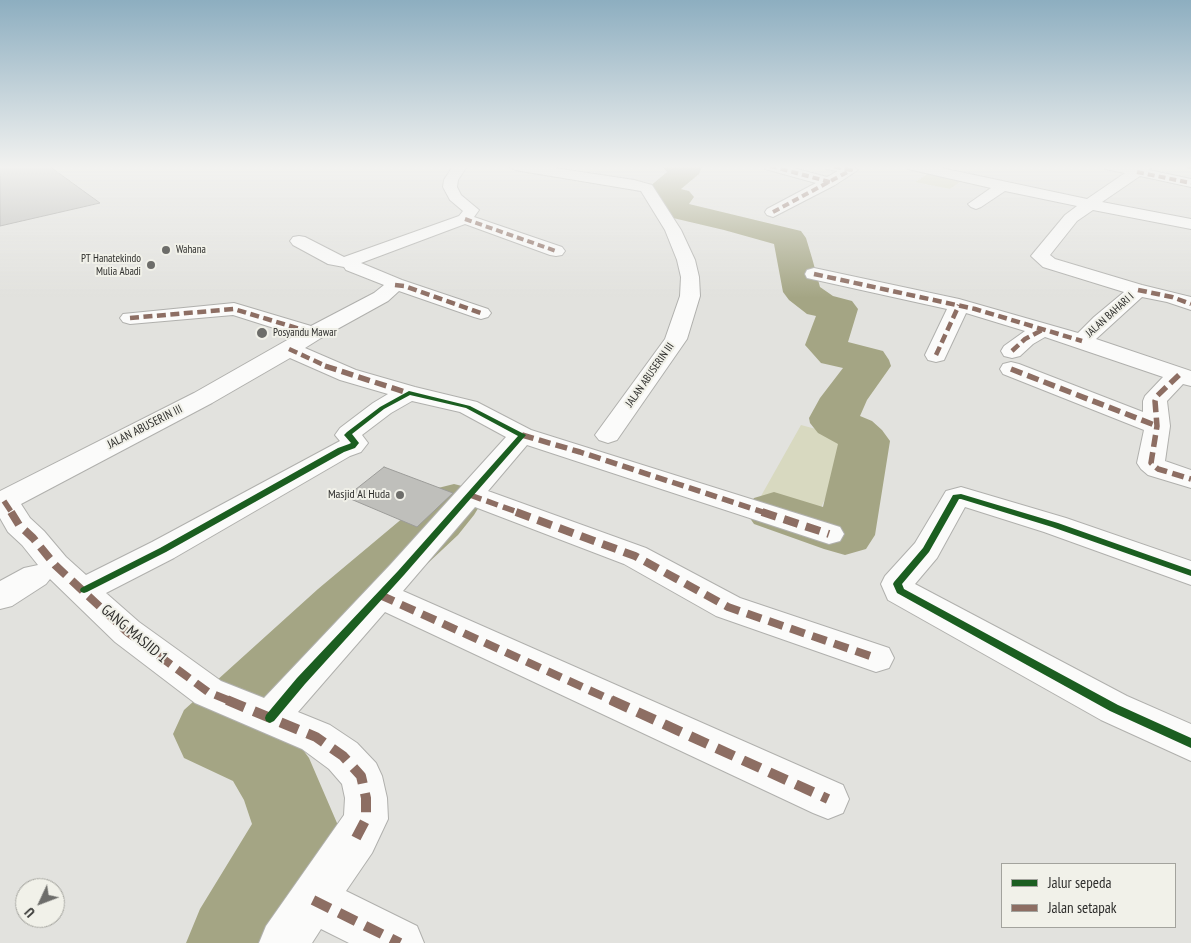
<!DOCTYPE html>
<html>
<head>
<meta charset="utf-8">
<style>
	body { margin:0 }
	#map { position:relative; width:1191px; height:943px; overflow:hidden; background:#e2e2de; font-family:"PT Sans Narrow",sans-serif }
	canvas { display:block }
	.legend { position:absolute; left:1001px; top:863px; width:175px; height:65px; box-sizing:border-box; background:#f1f1e9; border:1px solid #a3a39d; margin:0; padding:6px 9px; list-style:none; font-size:15px; color:#2e2e2c }
	.legend li { display:flex; align-items:center; gap:10px; height:25px }
	.legend b { width:25px; border:1px solid #a3a39d }
	.north { position:absolute; left:15px; top:878px; width:50px; height:50px; box-sizing:border-box; background:#f1f1e9; border:1px solid #a3a39d; border-radius:50%; rotate:227deg; font-size:14px; font-weight:700; line-height:20px; text-align:center; color:#2e2e2c }
	.north::after { content:''; display:block; margin:auto; width:18px; height:22px; background:#6d6d6a; clip-path:polygon(50% 0,100% 100%,50% 72%,0 100%) }
</style>
</head>
<body>
<div id="map">
<canvas width="1191" height="943"></canvas>
<ul class="legend">
<li><b style="height:6px;background:#1b5e20"></b>Jalur sepeda</li>
<li><b style="height:6px;background:#8d6e63"></b>Jalan setapak</li>
</ul>
<div class="north">U</div>
</div>
<script>
const c = document.querySelector('canvas').getContext('2d');
c.lineJoin = 'round';
function fillPath(path, color) {
  c.fillStyle = color;
  c.fill(path, 'evenodd');
}
function poly(rows) {
  const path = new Path2D();
  for (const r of rows) {
    path.moveTo(r[0], r[1]);
    for (let i = 2; i < r.length; i += 2) path.lineTo(r[i], r[i + 1]);
  }
  return path;
}
function trace(path, color, width, dash) {
  c.strokeStyle = color;
  c.lineWidth = width;
  c.lineCap = dash ? 'butt' : 'round';
  c.setLineDash(dash || []);
  c.stroke(path);
}
function drawText(font, color, halo, rows, align = 'center') {
  c.font = font + ' "PT Sans Narrow",sans-serif';
  c.lineWidth = 4;
  c.setLineDash([]);
  c.textBaseline = 'middle';
  c.strokeStyle = halo;
  c.fillStyle = color;
  for (const [text, x, y, turn = 0] of rows) {
    c.save();
    c.translate(x, y);
    c.rotate((+turn || 0) * Math.PI / 180);
    c.textAlign = isNaN(turn) ? turn : align;
    if (halo) c.strokeText(text, 0, 0);
    c.fillText(text, 0, 0);
    c.restore();
  }
}
const green = poly([
	[931,172,964,179,950,189,915,182],
	[801,425,853,439,818,514,761,496]
]);
const river = poly([
	[662,166,701,166,702,168,699,174,681,189,689,191,694,197,689,204,801,231,806,238,812,258,820,287,833,296,852,301,858,309,848,342,883,351,889,360,891,366,867,400,860,416,872,421,882,430,890,441,875,535,866,549,845,555,824,549,754,524,745,511,754,498,774,492,823,507,838,444,818,433,810,423,809,418,820,398,843,368,821,363,805,345,816,316,807,314,789,300,783,292,774,244,724,230,656,214,652,208,653,200,649,199,644,193,649,187,667,172,662,166],
	[454,484,474,489,482,502,474,515,458,535,364,623,271,723,289,731,309,758,340,830,327,860,285,943,186,943,200,909,252,824,244,800,233,781,184,758,173,734,184,710,318,589,416,507,434,489,454,484]
]);
const building = poly([
	[0,166,49,166,100,203,0,226,0,166],
	[384,467,453,493,417,527,346,497,384,467]
]);
const minor = poly([
	[453,166,467,166,458,180,457,187,461,195,479,210,474,217,562,247,565,251,562,255,556,256,550,255,465,224,361,263,402,280,488,309,491,313,488,317,481,319,474,317,399,291,388,301,321,338,305,348,356,370,415,387,477,402,531,430,840,527,844,534,840,541,829,544,527,445,488,491,646,548,740,598,889,648,894,658,889,668,876,672,716,616,624,564,475,507,403,591,843,785,849,799,843,813,828,819,813,813,385,612,298,712,330,725,357,743,376,763,382,776,387,798,388,819,372,853,346,891,417,926,424,943,349,943,321,929,312,943,259,943,266,926,344,815,345,798,342,784,329,769,302,749,195,703,115,642,50,579,46,584,12,606,0,609,0,581,24,568,38,565,22,545,8,532,0,518,0,491,194,393,296,335,233,315,130,324,123,322,120,318,123,314,234,303,311,326,374,293,384,285,346,270,344,267,328,264,293,245,290,241,293,237,299,236,305,237,344,257,459,216,463,211,450,200,443,187,444,180,453,166],
	[290,358,340,380,388,394,373,403,340,428,335,435,340,441,152,542,86,575,66,557,44,531,30,518,21,504,212,403,290,358],
	[412,401,460,412,506,437,390,565,264,698,221,681,139,622,106,593,174,558,350,456,361,452,368,443,362,435,391,413,412,401],
	[508,166,542,166,634,180,652,185,681,230,695,260,699,277,700,296,687,339,617,440,608,443,599,440,595,435,665,339,680,296,681,277,677,260,665,230,641,191,515,170,508,166],
	[763,166,786,166,827,177,838,171,826,169,824,166,852,166,858,170,835,185,773,217,767,215,765,212,767,209,816,183,765,169,763,166],
	[906,166,932,166,1087,199,1125,173,1105,169,1103,166,1153,166,1149,170,1191,179,1191,187,1140,176,1102,202,1191,219,1191,229,1093,210,1077,221,1050,255,1055,259,1142,285,1191,297,1191,310,1167,302,1142,297,1096,339,1191,371,1191,386,1183,384,1167,401,1170,426,1165,461,1191,470,1191,488,1148,475,1141,469,1137,463,1144,430,1003,374,1000,369,1003,364,1011,362,1019,364,1143,412,1143,401,1145,396,1163,377,1045,337,1033,344,1020,356,1012,358,1004,356,1001,351,1004,346,1025,331,966,313,944,360,936,362,928,360,925,355,947,309,807,278,805,274,807,270,814,268,959,299,1078,333,1094,317,1124,292,1043,267,1031,256,1065,215,1077,206,1005,191,981,207,976,209,971,207,968,204,991,188,908,169,906,166],
	[961,487,1066,518,1191,561,1191,585,1044,532,965,507,937,558,915,584,1127,696,1191,724,1191,761,1101,720,888,600,881,584,885,576,915,543,946,491,961,487]
]);
const quietFar4 = poly([
	[770,166,830,182],
	[1187,166,1191,167],
	[1137,172,1191,183],
	[773,212,851,170,831,166],
	[465,219,556,251]
]);
const quietFar3 = poly([
	[814,274,975,309,1082,341],
	[395,285,404,286,481,313],
	[1138,290,1172,297,1191,304],
	[130,318,234,309,313,333],
	[289,349,328,367],
	[1012,351,1025,339,1044,329],
	[936,355,959,305]
]);
const quietFar2 = poly([
	[325,366,408,393],
	[1011,369,1157,426],
	[1179,375,1157,396,1155,401,1157,426,1151,463,1158,469,1191,479],
	[522,435,580,452,766,513],
	[470,495,520,513],
	[4,501,12,513]
]);
const quietFar1 = poly([
	[11,512,19,525,33,538,55,565,127,632,208,692,230,701],
	[516,512,635,556,728,607,876,658],
	[762,512,829,534],
	[380,595,613,701]
]);
const quiet = poly([
	[227,700,316,737,343,756,361,776,366,798,366,819,356,838],
	[611,700,828,799],
	[313,900,400,943]
]);
const cycleway = poly([
	[409,391,470,406,526,435,404,575,305,684,274,721,270,723,266,721,265,718,266,715,297,678,398,571,518,436,466,408,410,395,384,409,352,434,359,443,355,448,344,452,166,552,87,592,84,593,81,592,80,590,81,588,160,548,338,448,349,444,351,443,344,435,347,432,380,407,409,391],
	[961,494,1058,523,1191,570,1191,576,1052,527,961,499,959,499,929,552,902,584,904,589,1118,705,1191,738,1191,748,1110,711,897,593,893,584,894,582,923,548,953,495,961,494]
]);
const markers = [
	[166,250,5,"#6d6d6a"],
	[151,265,5,"#6d6d6a"],
	[262,333,6,"#6d6d6a"],
	[400,495,5,"#6d6d6a"]
];
const farPoinames = [
	["Wahana",176,250],
	["PT Hanatekindo",141,259,"right"],
	["Mulia Abadi",141,272,"right"],
	["Posyandu Mawar",273,333]
];
const farStreetnames = [
	["JALAN BAHARI I",1110,315,-42],
	["JALAN ABUSERIN III",650,375,-55]
];
const streetNames = [
	["JALAN ABUSERIN III",145,427,-27]
];
const poiNames = [
	["Masjid Al Huda",390,495]
];
const nearStreetnames = [
	["GANG MASJID 1",134,634,40]
];
fillPath(green, '#d8d9c0');
fillPath(river, '#a4a584');
fillPath(building, '#bfbfbb');
trace(building, '#9c9c99', 1);
trace(minor, '#b0b0ad', 2);
fillPath(minor, '#fbfbfa');
trace(quietFar4, '#8d6e63', 4, [7, 4]);
trace(quietFar3, '#8d6e63', 4.5, [9, 4.5]);
trace(quietFar2, '#8d6e63', 5.5, [12, 5.5]);
trace(quietFar1, '#8d6e63', 8, [15, 8]);
trace(quiet, '#8d6e63', 10, [19, 10]);
fillPath(cycleway, '#1b5e20');
const sky = c.createLinearGradient(0, 0, 0, 298);
sky.addColorStop(0, '#8daec0');
sky.addColorStop(0.56, '#f2f2f0');
sky.addColorStop(1, '#f2f2f000');
c.fillStyle = sky;
c.fillRect(0, 0, 1191, 298);
for (const [x, y, r, color] of markers) {
  const dot = new Path2D();
  dot.arc(x, y, r, 0, 2 * Math.PI);
  c.fillStyle = color;
  c.fill(dot);
  trace(dot, '#f1f1e9', 2);
}
drawText('11px', '#2e2e2c', '#f1f1e9', farPoinames, 'left');
drawText('11px', '#2e2e2c', '#f1f1e9', farStreetnames);
drawText('12px', '#2e2e2c', '#f1f1e9', streetNames);
drawText('12px', '#2e2e2c', '#f1f1e9', poiNames, 'right');
drawText('15px', '#2e2e2c', '#f1f1e9', nearStreetnames);
</script>
</body>
</html>
